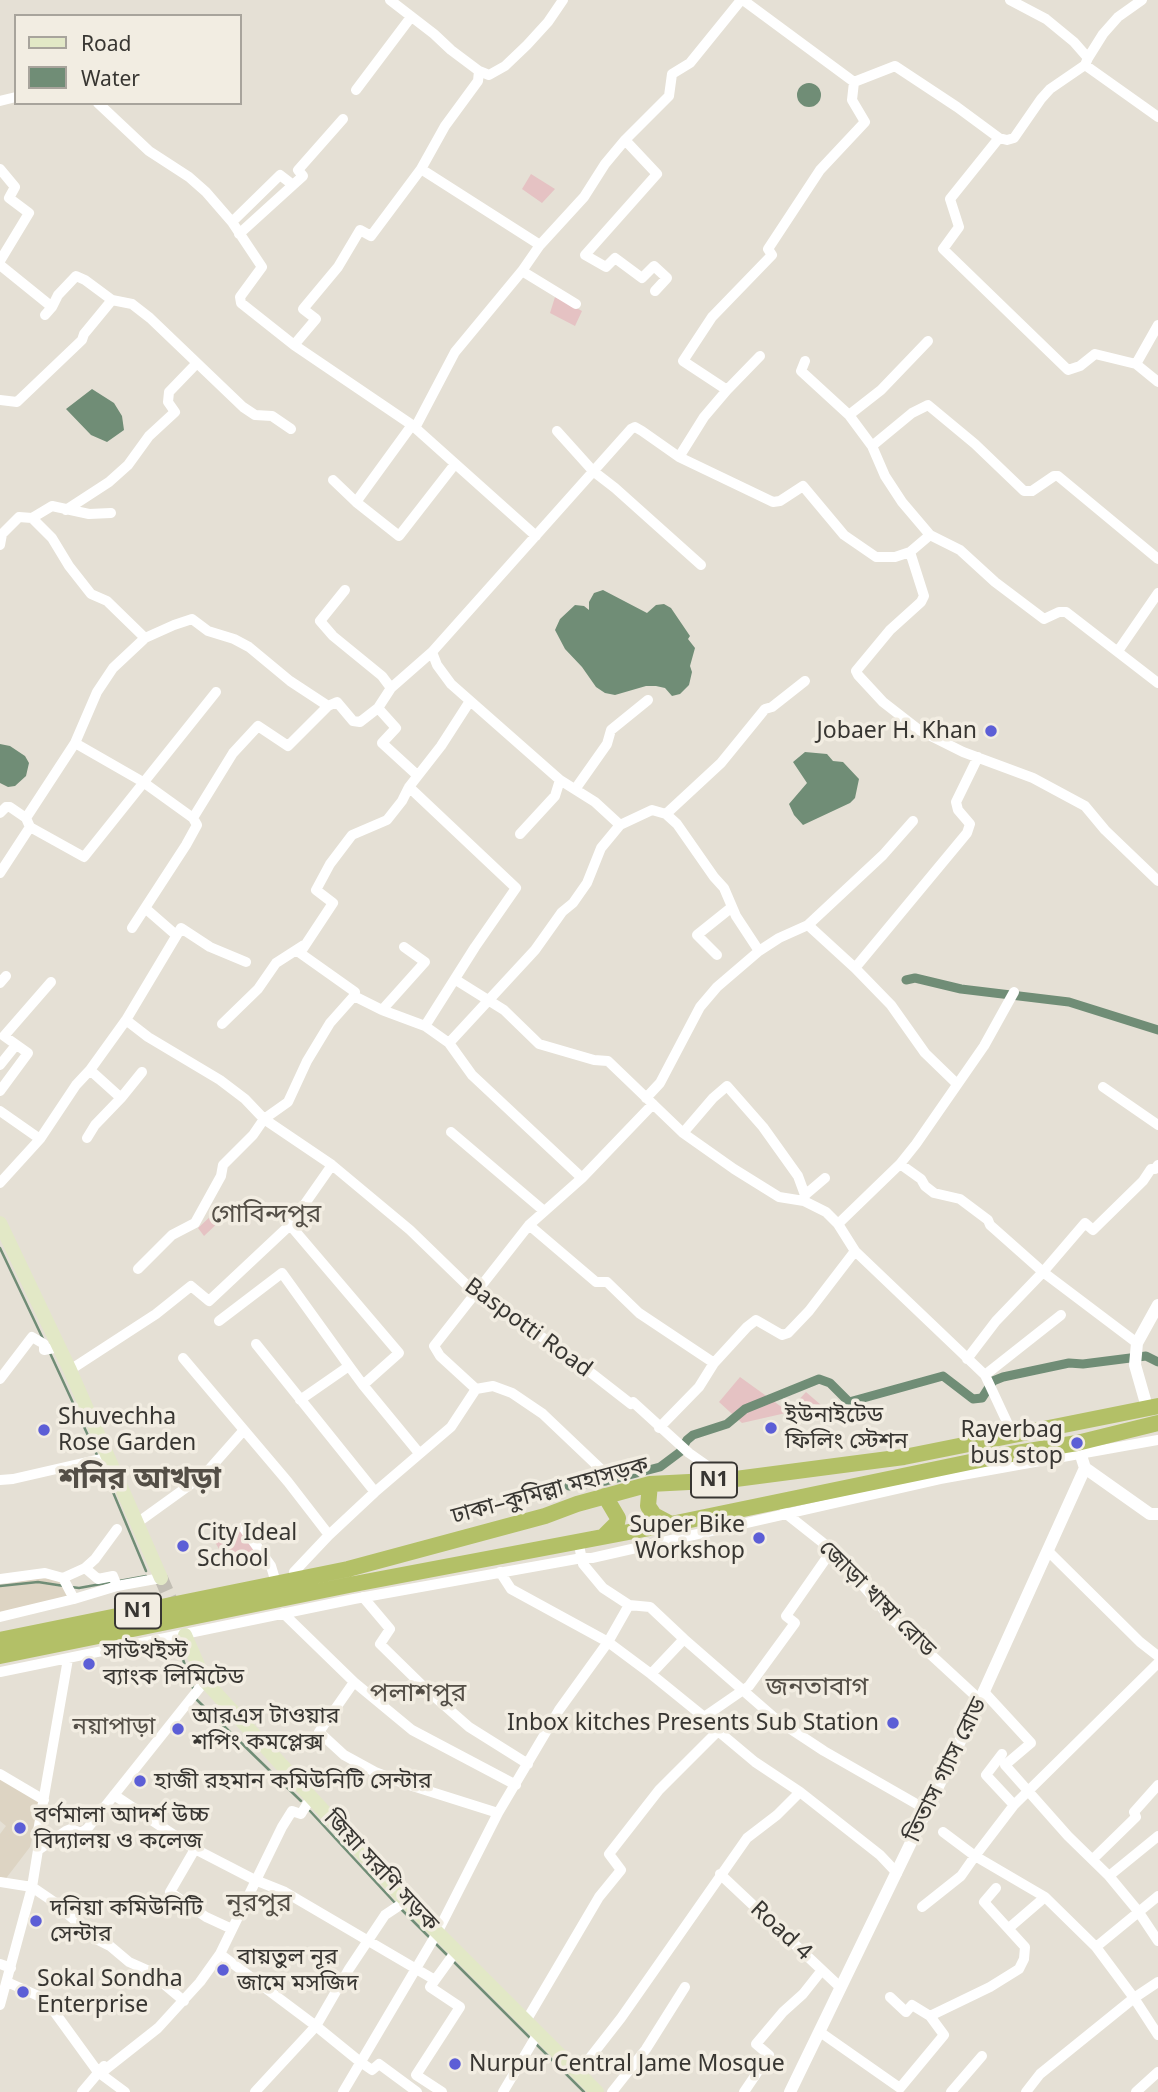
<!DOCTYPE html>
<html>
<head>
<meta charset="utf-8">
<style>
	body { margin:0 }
	#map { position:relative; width:1158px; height:2092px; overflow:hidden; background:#e5e0d5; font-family:"Noto Sans",sans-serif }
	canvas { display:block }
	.legend { position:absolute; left:14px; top:14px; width:228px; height:91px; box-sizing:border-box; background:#f2ede2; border:2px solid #a8a49c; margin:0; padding:9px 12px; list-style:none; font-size:21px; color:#383632 }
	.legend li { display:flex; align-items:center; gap:14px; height:35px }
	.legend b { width:35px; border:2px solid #a8a49c }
</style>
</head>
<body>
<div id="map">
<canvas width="1158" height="2092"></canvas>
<ul class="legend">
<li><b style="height:9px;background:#e2e8c6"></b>Road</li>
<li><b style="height:19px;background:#708d76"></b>Water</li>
</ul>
</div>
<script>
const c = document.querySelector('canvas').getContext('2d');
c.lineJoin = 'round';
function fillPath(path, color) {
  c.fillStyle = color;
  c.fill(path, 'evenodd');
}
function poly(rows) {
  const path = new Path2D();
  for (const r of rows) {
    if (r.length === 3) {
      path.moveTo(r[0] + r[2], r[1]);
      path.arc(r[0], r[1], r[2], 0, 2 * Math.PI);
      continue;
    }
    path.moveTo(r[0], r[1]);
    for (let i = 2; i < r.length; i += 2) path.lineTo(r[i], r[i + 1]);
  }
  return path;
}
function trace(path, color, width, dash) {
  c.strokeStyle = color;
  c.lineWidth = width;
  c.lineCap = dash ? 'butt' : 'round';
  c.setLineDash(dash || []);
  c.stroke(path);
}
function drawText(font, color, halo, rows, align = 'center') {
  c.font = font + ' "Noto Sans","Noto Sans Bengali",sans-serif';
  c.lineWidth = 7;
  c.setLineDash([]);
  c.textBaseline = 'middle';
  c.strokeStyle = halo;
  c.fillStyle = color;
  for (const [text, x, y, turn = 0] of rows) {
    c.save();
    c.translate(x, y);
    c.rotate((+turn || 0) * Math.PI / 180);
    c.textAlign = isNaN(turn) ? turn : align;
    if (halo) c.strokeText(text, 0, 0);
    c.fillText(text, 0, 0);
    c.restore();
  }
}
const built = poly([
	[56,1578,65,1581,72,1601,0,1617,0,1586,30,1579],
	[0,1778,41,1802,30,1847,4,1881,0,1880,0,1834,6,1826,0,1821]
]);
const green = poly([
	[531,174,555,189,542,203,522,189],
	[555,297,582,311,575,326,550,313],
	[213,1214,222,1219,204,1236,198,1228],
	[740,1377,783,1408,794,1405,806,1392,821,1405,742,1423,719,1402],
	[238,1528,264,1564,230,1568,215,1542]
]);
const water = poly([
	[809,95,12],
	[92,389,114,403,122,416,124,430,107,442,91,435,66,409],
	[603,590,647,613,656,605,664,604,671,608,690,636,688,639,695,648,690,666,692,672,689,685,680,694,672,696,665,688,656,686,646,686,615,695,605,693,596,687,582,667,565,649,555,630,560,619,575,605,584,606,589,610,589,602,594,593],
	[0,744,10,746,25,756,29,763,26,776,15,786,8,787,0,783],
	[805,752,827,754,833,761,843,762,859,779,855,798,850,803,803,825,794,815,789,804,807,783,793,762]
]);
const stream = poly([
	[0,1248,44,1341],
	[50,1353,97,1455],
	[100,1461,146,1571],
	[119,1581,146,1576],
	[0,1586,38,1582,64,1586],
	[71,1587,79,1588,112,1582],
	[180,1651,194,1691],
	[196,1699,301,1801],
	[310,1811,396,1904],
	[401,1909,431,1939],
	[435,1943,448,1956],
	[453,1961,584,2092]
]);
const canal = poly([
	[906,980,915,978,961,989,1069,1002,1158,1030],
	[569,1486,606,1481,660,1467,680,1452,687,1440,693,1435,727,1424,745,1409,819,1379,830,1383,849,1402,943,1376,973,1399,982,1398,993,1381,1003,1377,1069,1363,1083,1364,1146,1356,1158,1362]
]);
const secondaryTunnel = poly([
	[161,1578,177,1615]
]);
const minor = poly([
	[390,0,434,34,451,50,479,71,489,75,505,66,527,45,548,22,563,0],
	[743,0,854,82,895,66,957,107,999,138,1007,140,1014,138,1041,99,1050,89,1085,65,1158,117],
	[1010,0,1046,19,1074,42,1088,58,1085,65],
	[1088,58,1103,34,1118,17,1142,0],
	[479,71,478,81,445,126,421,169,540,245],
	[356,90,411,17],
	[0,101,16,97],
	[98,103,149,151,189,177,206,192,232,222,262,267,240,297,241,303,294,345,412,425,536,536],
	[999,138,950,199,959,227,943,249,1068,370,1080,366,1095,354,1136,364,1158,382],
	[625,140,657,174,585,255,606,267,615,258,642,278,654,266,667,278,655,291],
	[0,169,15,187,9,198,29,213,0,261],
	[232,222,280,175,293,185,303,176,298,170,343,119],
	[239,234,293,185],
	[0,265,52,307,45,315],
	[522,271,576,304],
	[52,307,58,295,76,276,85,280,112,300,132,304,150,318,243,407,255,415,272,416,291,429],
	[294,345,316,319,303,309,338,267,360,230,371,236,421,169],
	[805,361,801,371,849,415,872,446,885,476,902,502,930,535],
	[1136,364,1158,325],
	[727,390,683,361,712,317,772,255,768,249,820,170,865,122,852,100,854,82],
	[0,400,17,402,82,340,84,334,112,300],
	[849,415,881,390,928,341],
	[415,428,455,352,522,271,540,245,584,197,605,164,625,140,669,96,672,74,690,63,741,0],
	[557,431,593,471,615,488,701,565],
	[872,446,912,413,928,405,975,444,1024,491,1032,491,1054,476,1058,476,1158,559],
	[679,457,704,417,727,390,760,356],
	[333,480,356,502,412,425],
	[356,502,399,536,455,464],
	[66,510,109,482,128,465,149,436,175,412,168,402,169,392,196,364],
	[32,518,52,538,69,566,91,594,107,601,145,638],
	[0,545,2,534,19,517,32,518,52,506,89,514,111,513],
	[910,552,924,596,921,602,890,630,856,671,858,675,883,702,919,730,963,752,1033,778,1085,806,1105,830,1158,881],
	[345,590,320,621,333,636,382,676,391,688],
	[1118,651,1158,593],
	[470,701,441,746,409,787,402,801,387,820,352,835,330,864,316,890,333,903,300,953,355,992,354,996,382,1010,425,1026,449,1043,472,1075,582,1178],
	[378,708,396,728,382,743,417,775],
	[75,743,143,782,193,818],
	[409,787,516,888,475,947,425,1026],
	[576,788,607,744,611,730,648,700],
	[0,813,6,807,10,807,26,818,30,827,84,857,216,692],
	[666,814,721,763,765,709,772,707,805,681],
	[26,818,75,743,97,692,113,668,145,638,174,625,192,619,208,631,234,639,249,647,290,681,328,706,337,702,353,721,360,722,378,708,391,688,432,652],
	[520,834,555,796,560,780],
	[0,873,30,827],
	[145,908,176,935],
	[808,925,855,968,891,1005,925,1053,957,1084],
	[132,928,186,845,197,825,193,818,233,753,258,726,288,746,328,706],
	[759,951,779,938,808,925,883,855,913,821],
	[717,955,697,935,732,907],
	[855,968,967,833,970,824,958,810,956,802,978,757],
	[456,980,504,1010,539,1044,594,1060,608,1061,683,1133,734,1169,779,1197,804,1201,826,1212,838,1224,855,1251,985,1375,1013,1435],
	[0,983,6,976],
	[382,1010,425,962,404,947],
	[126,1020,148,1037,220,1080,245,1099,264,1119,332,1165,410,1230,476,1294,563,1351,631,1404,633,1402,689,1453,726,1479],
	[222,1024,258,989,276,963,304,945],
	[449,1043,535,950,562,912,573,903,587,883,601,848,620,825],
	[0,1065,16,1045],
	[1103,1087,1158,1125],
	[0,1091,28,1053,4,1036,51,982],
	[121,1098,142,1072],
	[646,1098,660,1083,700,1007,717,987,759,951,736,916,724,888,714,877,677,824,666,814,652,810,620,825,595,802,560,780,451,684,437,665,432,652,631,429,635,427,642,431,679,457,773,502,780,501,803,486,844,535,876,557,895,557,910,552,930,535,960,550,995,582,1044,619,1059,612,1066,612,1158,683],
	[0,1111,40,1139],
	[451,1132,544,1211],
	[683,1133,713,1098,727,1086,763,1127,798,1176,805,1195,804,1201],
	[87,1138,95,1125,121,1098,90,1070],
	[900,1164,921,1179,925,1186,934,1193,960,1199,988,1220,990,1225,1043,1272,996,1321,967,1359],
	[0,1183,40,1139,76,1085,90,1070,126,1020,181,928,210,947,246,962],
	[805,1195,825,1178],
	[838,1224,900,1164,916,1144,984,1046,1014,992],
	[290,1225,399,1353,363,1385,349,1366,300,1400],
	[529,1225,596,1282,607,1282,639,1313,714,1363],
	[138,1269,172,1235,195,1223,221,1176,223,1165,253,1135,264,1119,288,1102,307,1061,330,1023,354,996],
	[219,1321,282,1273,349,1366],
	[1137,1343,1043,1272,1085,1223,1093,1230,1143,1181,1151,1169,1155,1169,1158,1165],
	[256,1344,375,1492],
	[183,1358,288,1482,329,1535],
	[70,1370,156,1314,191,1286,209,1301,290,1225,332,1165],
	[985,1375,1061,1315],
	[0,1379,32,1337,44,1344,44,1350,59,1347],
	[363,1385,419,1453],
	[476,1389,493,1386,512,1393,543,1414,603,1471],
	[659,1428,699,1387,714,1363,747,1327,756,1320,782,1335,788,1333,809,1311,855,1251],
	[0,1480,13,1479,109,1457],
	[784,1512,832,1550,890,1617,980,1700],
	[137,1523,205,1474,243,1431],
	[243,1527,271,1566,274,1576],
	[1048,1551,1140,1642,1158,1656],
	[85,1568,95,1559,117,1529],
	[294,1572,329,1535,375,1492,451,1427,476,1389,440,1356,434,1346,529,1225,582,1178,653,1104],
	[500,1572,511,1589,608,1642,651,1674,684,1639,650,1607,629,1605,603,1588,583,1564,578,1541],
	[63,1578,85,1568,98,1579,113,1576,117,1586],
	[0,1579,45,1573,63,1578,74,1599,0,1617],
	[363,1597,390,1629,380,1644,428,1691,469,1727,528,1764],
	[74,1599,117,1586,161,1578],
	[283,1613,354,1682,412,1730,516,1785],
	[684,1639,777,1720,824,1751,927,1810],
	[0,1672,354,1599,582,1558,592,1558,940,1479,1158,1440],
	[651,1674,704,1717,749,1686,795,1623,786,1616,832,1550],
	[354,1682,319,1732,344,1755,375,1772,403,1783,498,1813],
	[984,1692,1031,1743,1005,1765,1068,1836,1109,1876,1138,1911,1158,1941],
	[718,1731,755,1762,800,1792,880,1855,897,1873],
	[1002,1754,986,1775,1014,1805,1158,1663],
	[0,1774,44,1800],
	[114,1795,195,1849,170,1892,206,1917,232,1929],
	[312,1796,301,1814,292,1811,282,1827,220,1954,316,2026,359,2061,372,2070,379,2064,417,2092],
	[943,1832,975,1856,1014,1805],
	[195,1849,255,1880,285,1892,435,1980],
	[38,1850,66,1831,71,1829,81,1833,87,1829,205,1681],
	[1093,1859,1136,1817,1134,1812,1158,1785],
	[720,1874,841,1988],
	[1109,1876,1158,1836],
	[0,1882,32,1887,54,1902,96,1939,110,1946,129,1962,147,1970,184,2001],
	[1158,1896,1096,1947,1134,1998,1158,1982],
	[922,1907,961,1876,975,1856,1045,1897],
	[1009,1928,1045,1897,1096,1947],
	[0,1964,11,1968],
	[7,1982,45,1999,98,2072,125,2092],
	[890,1997,906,2012,912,2005,930,2016],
	[0,2005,32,1887,38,1850,38,1831,68,1659],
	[526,2021,599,1897,621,1870,609,1854,659,1790,718,1731,704,1717],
	[820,2032,900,2088,944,2035,930,2016,990,1987,1019,1969,1024,1959,1025,1947,984,1902,996,1888],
	[578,2073,621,2018,747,1838,777,1815,800,1792],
	[82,2092,104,2066,106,2069,158,2028,200,1982,220,1954],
	[255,2092,316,2026,349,1969,385,1915,406,1901],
	[343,2092,437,1933,498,1813,559,1710,608,1642,629,1605],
	[442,2092,416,2075,460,2007,430,1987,456,1951],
	[503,2092,538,2033],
	[612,2092,646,2049,685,1987],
	[744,2092,769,2055,756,2044,783,2012,803,1994,822,1970],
	[951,2092,982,2056],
	[1026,2092,1040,2074,1134,1998,1158,2035],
	[1136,2092,1158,2072]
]);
const tertiary = poly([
	[1145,1400,1135,1365,1137,1343,1158,1305],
	[1085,1468,1150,1514,1158,1514],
	[790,2092,980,1700,1085,1468,1077,1443]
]);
const secondary = poly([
	[0,1223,70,1370,161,1578],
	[185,1635,205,1681,406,1901,597,2092]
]);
const trunk = poly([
	[650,1484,648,1506,654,1515,671,1524],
	[605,1535,617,1523,618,1518,605,1496],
	[0,1640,348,1569,545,1516,577,1504,650,1484,728,1480,904,1457,1158,1406],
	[0,1656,349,1585,671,1524,999,1456,1077,1443,1158,1423]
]);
const markers = [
	[991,731,7,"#5c5ed6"],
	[771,1428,7,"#5c5ed6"],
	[44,1430,7,"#5c5ed6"],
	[1077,1443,7,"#5c5ed6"],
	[759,1538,7,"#5c5ed6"],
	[183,1546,7,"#5c5ed6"],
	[89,1664,7,"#5c5ed6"],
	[893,1723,7,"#5c5ed6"],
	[178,1729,7,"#5c5ed6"],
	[140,1781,7,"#5c5ed6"],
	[20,1828,7,"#5c5ed6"],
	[36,1921,7,"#5c5ed6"],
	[223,1970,7,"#5c5ed6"],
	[23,1992,7,"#5c5ed6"],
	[455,2064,7,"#5c5ed6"]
];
const shields = [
	[714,1480,46],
	[138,1611,46]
];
const shieldNames = [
	["N1",714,1480],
	["N1",138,1611]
];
const poiNames = [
	["Jobaer H. Khan",977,731,"right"],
	["ইউনাইটেড",785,1415],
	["ফিলিং স্টেশন",785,1441],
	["Shuvechha",58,1417],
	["Rose Garden",58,1443],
	["Rayerbag",1063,1430,"right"],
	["bus stop",1063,1456,"right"],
	["Super Bike",745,1525,"right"],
	["Workshop",745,1551,"right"],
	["City Ideal",197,1533],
	["School",197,1559],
	["সাউথইস্ট",103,1651],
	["ব্যাংক লিমিটেড",103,1677],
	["আরএস টাওয়ার",192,1716],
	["শপিং কমপ্লেক্স",192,1742],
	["Inbox kitches Presents Sub Station",879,1723,"right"],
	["হাজী রহমান কমিউনিটি সেন্টার",154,1781],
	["বর্ণমালা আদর্শ উচ্চ",34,1815],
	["বিদ্যালয় ও কলেজ",34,1841],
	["দনিয়া কমিউনিটি",50,1908],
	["সেন্টার",50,1934],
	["বায়তুল নূর",237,1957],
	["জামে মসজিদ",237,1983],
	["Sokal Sondha",37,1979],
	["Enterprise",37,2005],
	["Nurpur Central Jame Mosque",469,2064]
];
const streetNames = [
	["Baspotti Road",528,1328,36],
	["ঢাকা–কুমিল্লা মহাসড়ক",550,1491,-15],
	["জোড়া খাম্বা রোড",877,1599,45],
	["তিতাস গ্যাস রোড",946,1770,-64],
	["জিয়া সরণি সড়ক",381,1871,47],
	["Road 4",781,1931,43]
];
const neighbourhoodNames = [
	["নয়াপাড়া",114,1727]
];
const quarterNames = [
	["গোবিন্দপুর",266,1215],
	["জনতাবাগ",817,1688],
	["পলাশপুর",418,1694],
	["নূরপুর",259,1904]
];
const districtNames = [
	["শনির আখড়া",140,1479]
];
fillPath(built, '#ddd4c3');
fillPath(green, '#e5c2c3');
fillPath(water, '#708d76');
trace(stream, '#708d76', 2.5);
trace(canal, '#708d76', 9);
trace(secondaryTunnel, '#c2beb4', 14, [14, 7]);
trace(minor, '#fff', 10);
trace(tertiary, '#fff', 12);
trace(secondary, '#e2e8c6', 14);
trace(trunk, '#b3c067', 16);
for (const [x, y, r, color] of markers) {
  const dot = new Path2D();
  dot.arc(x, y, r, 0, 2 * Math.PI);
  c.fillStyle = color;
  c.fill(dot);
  trace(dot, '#f2ede2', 2.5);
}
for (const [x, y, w] of shields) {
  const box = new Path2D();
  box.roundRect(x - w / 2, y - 17.5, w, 35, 5);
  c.fillStyle = '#f2ede2';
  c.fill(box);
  trace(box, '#383632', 2);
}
drawText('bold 21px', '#383632', null, shieldNames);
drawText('23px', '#383632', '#f2ede2', poiNames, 'left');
drawText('23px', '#383632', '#f2ede2', streetNames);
drawText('24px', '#544f47', '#f2ede2', neighbourhoodNames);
drawText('26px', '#544f47', '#f2ede2', quarterNames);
drawText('bold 30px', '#544f47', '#f2ede2', districtNames);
</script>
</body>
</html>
